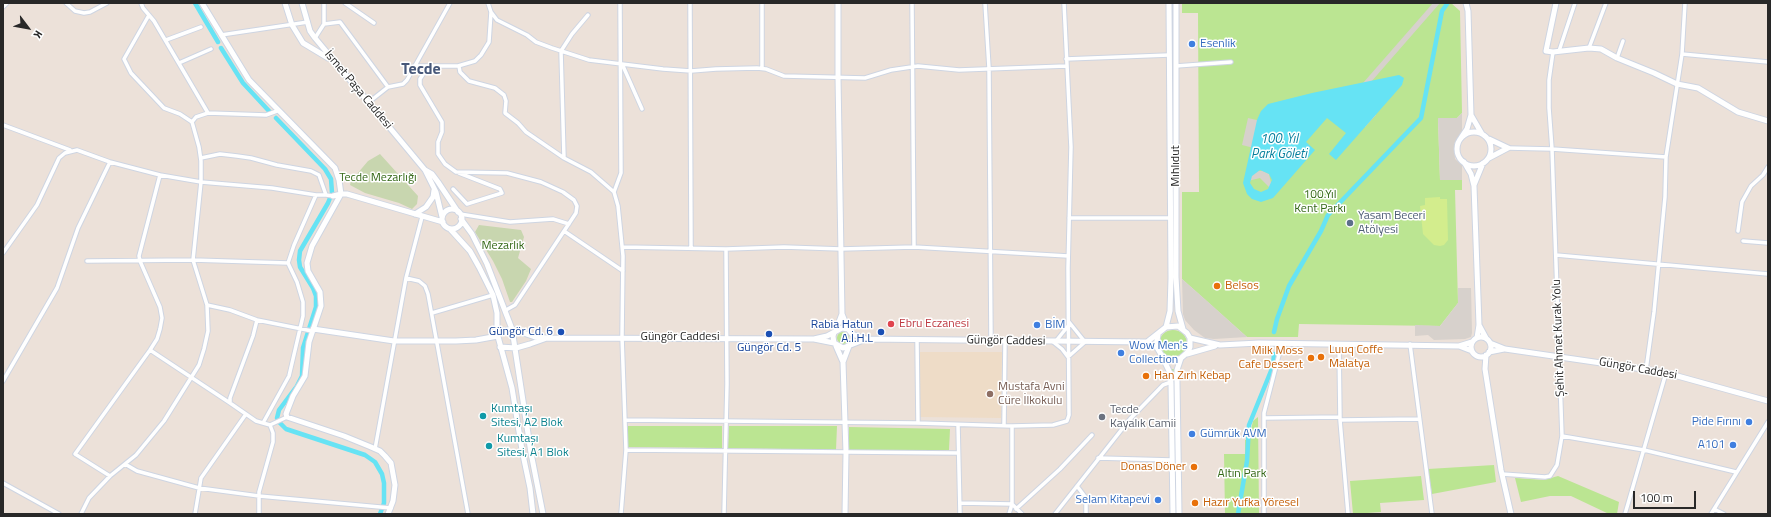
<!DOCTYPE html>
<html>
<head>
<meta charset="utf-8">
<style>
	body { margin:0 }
	#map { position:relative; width:1771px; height:517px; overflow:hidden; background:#ece1d9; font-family:"Titillium Web",sans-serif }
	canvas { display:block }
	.frame { position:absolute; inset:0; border:4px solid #282828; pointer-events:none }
	.north { position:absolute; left:8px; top:8px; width:40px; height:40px; -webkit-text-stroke:3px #fff; paint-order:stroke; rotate:122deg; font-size:11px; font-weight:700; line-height:16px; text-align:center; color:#282828 }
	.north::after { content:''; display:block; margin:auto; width:14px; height:18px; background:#282828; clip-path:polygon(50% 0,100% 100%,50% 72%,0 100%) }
	.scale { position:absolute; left:1633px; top:491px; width:63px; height:18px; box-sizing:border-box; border:2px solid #282828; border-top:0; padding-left:5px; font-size:12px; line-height:14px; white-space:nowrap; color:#282828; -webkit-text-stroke:3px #fff; paint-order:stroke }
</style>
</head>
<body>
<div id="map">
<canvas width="1771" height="517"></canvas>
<div class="frame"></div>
<div class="north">K</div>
<div class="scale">100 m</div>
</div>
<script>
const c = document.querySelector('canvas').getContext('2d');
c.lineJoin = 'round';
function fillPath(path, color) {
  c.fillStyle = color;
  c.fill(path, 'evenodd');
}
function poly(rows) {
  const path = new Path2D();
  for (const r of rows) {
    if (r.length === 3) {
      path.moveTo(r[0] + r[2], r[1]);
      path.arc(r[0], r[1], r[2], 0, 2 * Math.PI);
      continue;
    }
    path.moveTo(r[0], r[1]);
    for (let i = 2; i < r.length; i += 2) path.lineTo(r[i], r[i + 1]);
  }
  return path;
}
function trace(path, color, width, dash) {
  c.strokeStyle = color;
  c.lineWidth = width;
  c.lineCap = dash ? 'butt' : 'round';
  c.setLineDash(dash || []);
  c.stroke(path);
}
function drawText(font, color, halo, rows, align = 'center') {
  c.font = font + ' "Titillium Web",sans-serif';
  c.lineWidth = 3;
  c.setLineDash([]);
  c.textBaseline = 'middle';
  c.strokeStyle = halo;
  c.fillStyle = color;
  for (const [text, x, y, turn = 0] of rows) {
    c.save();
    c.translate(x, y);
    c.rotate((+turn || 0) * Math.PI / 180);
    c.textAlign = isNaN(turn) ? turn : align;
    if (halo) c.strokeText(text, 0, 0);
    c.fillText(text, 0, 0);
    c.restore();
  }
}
const education = poly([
	[919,352,1002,352,1001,418,919,417]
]);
const green = poly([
	[1182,3,1451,3,1460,11,1462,113,1457,118,1438,119,1440,180,1462,180,1462,190,1455,190,1458,303,1440,326,1299,324,1298,337,1247,337,1182,279,1182,192,1199,192,1198,13,1182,13],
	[1173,344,14],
	[843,338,6],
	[1170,369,1176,369,1177,514,1174,514],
	[1258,417,1259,514,1225,514,1224,454,1245,454,1245,440,1249,439,1253,421],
	[628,426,722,426,722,448,628,447],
	[729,426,837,426,836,450,728,448],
	[849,427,950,429,949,450,849,450],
	[1494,465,1496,482,1432,494,1428,469],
	[1421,476,1424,500,1380,503,1381,512,1353,514,1350,481],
	[1558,476,1619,502,1617,514,1609,514,1571,496,1550,496,1521,502,1515,478,1544,480]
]);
const cemetery = poly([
	[380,154,418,196,417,204,412,209,399,203,365,193,350,185,351,181,368,161],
	[479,225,521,230,524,237,518,258,531,269,526,281,512,302,510,302,502,279,493,261,475,232]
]);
const pitch = poly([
	[1440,197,1440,199,1447,199,1448,240,1444,245,1440,246,1434,245,1423,234,1420,206,1425,205,1425,198]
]);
const plaza = poly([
	[1433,3,1440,3,1357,98,1376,115,1365,127,1342,107],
	[1462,113,1462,131,1454,144,1455,159,1462,165,1462,180,1440,180,1438,118,1457,118],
	[1248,118,1261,121,1254,148,1242,145],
	[1257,171,1263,171,1269,174,1271,183,1278,192,1269,187,1260,178,1244,182,1244,179],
	[1182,279,1207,301,1247,337,1214,339,1205,338,1194,330,1185,320,1183,314],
	[1458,288,1471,288,1472,333,1471,337,1465,339,1434,340,1428,335,1415,336,1415,325,1440,326,1458,303]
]);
const water = poly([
	[1399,75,1404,78,1402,85,1336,160,1329,154,1346,133,1327,118,1306,142,1315,150,1273,198,1261,202,1252,199,1247,194,1243,183,1257,120,1261,111,1268,104,1312,93],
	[1260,170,1269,174,1272,180,1268,189,1261,192,1254,189,1250,183,1252,176]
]);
const canal = poly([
	[195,3,218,42],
	[221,48,243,83,269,111],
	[276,118,325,169,331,179,332,193,328,203,300,251,299,260,300,267,313,288,316,296,316,307,303,348,302,376,297,386,279,410,277,418,280,423,286,429,365,455,375,462,382,474,384,483,384,503,380,514],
	[1274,332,1277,319,1289,286,1321,231,1328,215,1421,118,1442,11,1447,4],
	[1238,514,1247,461,1249,425,1273,366,1274,354]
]);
const street = poly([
	[66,3,75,11,84,13,90,12,107,3],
	[141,3,143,8,154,21,208,113],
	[345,3,374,23],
	[488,3,491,12,497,20,527,35,536,42,552,48,589,60,663,69,691,71,716,69,757,68,766,69,784,76,865,78,891,70,918,66,959,70,1066,66],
	[690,3,691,247],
	[762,3,762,68],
	[912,3,914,247],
	[985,3,989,68,991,341],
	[3,7,7,3],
	[149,15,124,59,131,73,164,108,180,114,192,122],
	[324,24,324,3],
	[221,35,308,22],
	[315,38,324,24,340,22,388,87],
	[166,40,201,27],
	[1589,48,1606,3],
	[1559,51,1575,3],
	[1553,52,1549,80,1549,108,1552,149,1666,157],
	[1682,54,1768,62],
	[1617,58,1623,41],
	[1066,59,1169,55],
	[179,63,211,49],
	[414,66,458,66,475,61,481,55,489,42,491,12],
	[459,66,460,72,469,81,495,88,504,95,506,101,505,113,518,123,526,132,564,158,591,172,614,192,618,206,623,256,622,337,626,450,621,514],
	[623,66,642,109],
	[1176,66,1231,62],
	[428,67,420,79,420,85,442,122,442,132,438,142,438,154,445,164,456,172,507,173,541,182,563,192,574,200,577,206,576,213,515,305,506,310],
	[369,102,388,87,403,84,407,80,450,3],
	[3,125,70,150],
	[201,158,220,154,237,156,251,158,277,165,311,171,319,175,326,195,333,196],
	[564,158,561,51,572,34,588,15],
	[453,189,467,204,502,193,500,189,459,173],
	[614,192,621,173,620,3],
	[460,214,510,222,553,219,569,224],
	[1069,218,1170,218],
	[564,231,623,271],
	[1738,231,1742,202,1751,186,1763,175,1768,167],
	[1743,241,1768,243],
	[623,247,726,249,784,247,841,249,914,247,1068,256],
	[3,253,37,205,59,158,65,153,77,150,110,162,160,175],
	[1556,255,1768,274],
	[87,261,193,260,288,263,297,282,303,302,303,316,289,376,263,423],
	[288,263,294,245,316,195],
	[406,278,419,281,425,286,428,294,468,514],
	[207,305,230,310,257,320,312,331],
	[432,313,493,295],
	[257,320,253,336,230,398,230,403,256,421,270,425,287,417],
	[917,340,918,423],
	[1052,341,1062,349,1068,357,1085,342,1069,322],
	[1056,341,1068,326],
	[1339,344,1340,420,1348,514],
	[1410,344,1432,514],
	[150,350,230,403],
	[1646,370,1654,312,1665,197,1666,157,1682,54,1685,3],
	[3,381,57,288,78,228,110,162],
	[1265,418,1340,417],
	[625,420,917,423,1012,426,1053,425,1067,421,1069,415,1068,268,1071,147,1064,3],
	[1340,420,1419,419],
	[958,425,960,514],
	[1004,425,1005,341],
	[1562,436,1644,450,1736,472],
	[375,449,406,278,422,217],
	[626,450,958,453],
	[1098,458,1171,460],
	[125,464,137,471,199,488,259,496,391,508],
	[1502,474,1545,477,1550,476,1557,465,1562,436,1552,149,1508,148],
	[110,476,75,454,150,350,157,339,160,329,162,318,160,307,140,261,139,256,160,175,201,182,272,188,316,195,326,195],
	[3,483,59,514],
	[1077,486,1086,498,1086,514],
	[960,503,1012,504,1022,514],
	[1016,509,1060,469,1092,435],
	[1714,509,1724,514],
	[81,514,89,498,110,476,136,455,164,421,199,365,204,349,208,331,207,305,193,260,201,182,201,161,199,147,192,122,196,117,208,113,266,115,277,111],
	[195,514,201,478,246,414],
	[259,514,259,492,273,442,273,433,270,425],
	[724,514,727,384,726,249],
	[1009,514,1012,504,1012,426],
	[1055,514,1130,419,1163,385,1171,382],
	[1264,514,1264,413,1282,343],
	[1625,514,1666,373],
	[1711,514,1768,422]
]);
const secondary = poly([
	[202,3,249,80,335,168,339,180,341,194,347,194,443,222],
	[285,3,292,25,303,43,328,58],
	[302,3,310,31,315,38,425,170],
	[838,3,838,77,842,314],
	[1176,3,1176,277,1178,311,1183,329],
	[1556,3,1546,51,1553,52,1589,48,1601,49,1617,58,1654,73,1677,84,1698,88,1738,112,1768,121],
	[1471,115,1482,134],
	[1474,149,17],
	[1461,138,1467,129,1471,115,1468,11,1466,3],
	[1489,139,1508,148],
	[1489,158,1508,148],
	[1464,162,1471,174,1474,186,1479,325,1477,338],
	[1474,185,1483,163],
	[333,196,341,194,312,246,307,263,308,271,320,292,321,306,309,342,305,376,293,396,286,414,287,417,344,436,371,447,380,451,385,456,391,463,395,485,393,501,388,514],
	[452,219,10],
	[415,214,426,207,433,197,434,190],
	[442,217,436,192,425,170,432,174,438,182,458,212],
	[461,219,472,234,487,264,512,329,531,453,543,514],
	[450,229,470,251,479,267,493,295,497,313,497,333,512,388,522,450,530,488,533,514],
	[1479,325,1486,338],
	[1166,327,1170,311,1171,278,1169,3],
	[313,329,394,341,456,341,476,340,498,336],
	[836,330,842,314,848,329],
	[497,333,512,329,535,337,547,338,530,344,516,348,500,347],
	[834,333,833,336,834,343,843,348,866,339],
	[1481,347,10],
	[547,338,814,339,834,343],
	[1190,338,1220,345,1259,343,1459,346,1472,342],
	[814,339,827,336,842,328,848,329,852,334,866,339,1147,342],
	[1147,342,1166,327,1178,326,1187,333,1190,338,1190,347,1188,352,1181,358,1176,360,1167,359,1162,356,1156,346,1158,335],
	[1490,343,1505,349,1663,372,1768,401],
	[836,346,843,362,849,346],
	[1459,346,1472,351],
	[1489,352,1504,349],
	[1187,354,1215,346],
	[1486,355,1485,369,1501,470,1511,514],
	[1162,356,1170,373,1171,383,1173,514],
	[843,362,846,453,845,514],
	[1179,514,1177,381,1177,370,1181,358]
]);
const markers = [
	[1192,44,4,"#3f7fe0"],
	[1350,223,4,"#5c6f8a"],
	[1217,286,4,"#e8710a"],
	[891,324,4,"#e0444e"],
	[1037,325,4,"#3f7fe0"],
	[561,332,4,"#1a4fb4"],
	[881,332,4,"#1a4fb4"],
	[769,334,4,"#1a4fb4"],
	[1121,353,4,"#3f7fe0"],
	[1321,357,4,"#e8710a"],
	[1311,358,4,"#e8710a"],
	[1146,376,4,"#e8710a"],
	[990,394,4,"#8d6e63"],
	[483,416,4,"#0f9aa8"],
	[1102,417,4,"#6b7280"],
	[1749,422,4,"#3f7fe0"],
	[1192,434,4,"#3f7fe0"],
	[1733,445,4,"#3f7fe0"],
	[489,446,4,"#0f9aa8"],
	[1194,467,4,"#e8710a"],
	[1158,500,4,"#3f7fe0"],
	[1195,503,4,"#e8710a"]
];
const shopNames = [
	["Esenlik",1200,44],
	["BİM",1045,325],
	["Wow Men's",1129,346],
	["Collection",1129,360],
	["Pide Fırını",1741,422,"right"],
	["Gümrük AVM",1200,434],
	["A101",1725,445,"right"],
	["Selam Kitapevi",1150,500,"right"]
];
const streetNames = [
	["İsmet Paşa Caddesi",358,90,50],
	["Mıhlıdut",1176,166,-90],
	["Güngör Caddesi",680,337],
	["Şehit Ahmet Kurak Yolu",1559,338,-92],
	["Güngör Caddesi",1006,341,1],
	["Güngör Caddesi",1638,369,10]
];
const parkNames = [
	["Tecde Mezarlığı",378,178],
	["100.Yıl",1320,195],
	["Kent Parkı",1320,209],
	["Mezarlık",503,246],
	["Altın Park",1242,474]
];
const serviceNames = [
	["Yaşam Beceri",1358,216],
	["Atölyesi",1358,230]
];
const foodNames = [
	["Belsos",1225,286],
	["Luuq Coffe",1329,350],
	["Malatya",1329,364],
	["Milk Moss",1303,351,"right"],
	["Cafe Dessert",1303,365,"right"],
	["Han Zırh Kebap",1154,376],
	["Donas Döner",1186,467,"right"],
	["Hazır Yufka Yöresel",1203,503]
];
const healthNames = [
	["Ebru Eczanesi",899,324]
];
const transitNames = [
	["Rabia Hatun",873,325],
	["A.İ.H.L",873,339],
	["Güngör Cd. 6",553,332],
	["Güngör Cd. 5",769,348,"center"]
];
const educationNames = [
	["Mustafa Avni",998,387],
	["Cüre İlkokulu",998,401]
];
const cultureNames = [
	["Kumtaşı",491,409],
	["Sitesi, A2 Blok",491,423],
	["Kumtaşı",497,439],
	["Sitesi, A1 Blok",497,453]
];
const worshipNames = [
	["Tecde",1110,410],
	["Kayalık Camii",1110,424]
];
const waterNames = [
	["100. Yıl",1279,140],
	["Park Göleti",1279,155]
];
const districtNames = [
	["Tecde",421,70]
];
fillPath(education, '#eedcc7');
fillPath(green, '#bbe592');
fillPath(cemetery, '#c8d6af');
fillPath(pitch, '#d3ed8d');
fillPath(plaza, '#d7d1cc');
fillPath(water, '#66e3f4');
trace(canal, '#66e3f4', 4.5);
trace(street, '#ced5e2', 5.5);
trace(secondary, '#ced5e2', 7);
trace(street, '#fff', 3.5);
trace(secondary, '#fff', 5);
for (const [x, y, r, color] of markers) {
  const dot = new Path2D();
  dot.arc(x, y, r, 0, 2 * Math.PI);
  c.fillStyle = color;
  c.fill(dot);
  trace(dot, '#fff', 1.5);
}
drawText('12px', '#366cbe', '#fff', shopNames, 'left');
drawText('12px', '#282828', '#fff', streetNames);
drawText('12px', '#336716', '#fff', parkNames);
drawText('12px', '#4e5e75', '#fff', serviceNames, 'left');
drawText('12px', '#c56008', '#fff', foodNames, 'left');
drawText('12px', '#be3a42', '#fff', healthNames, 'left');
drawText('12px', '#164399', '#fff', transitNames, 'right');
drawText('12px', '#785e54', '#fff', educationNames, 'left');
drawText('12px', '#0d838f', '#fff', cultureNames, 'left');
drawText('12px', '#5b616d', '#fff', worshipNames, 'left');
drawText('italic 13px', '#07809d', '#fff', waterNames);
drawText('bold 16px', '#47587a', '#fff', districtNames);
</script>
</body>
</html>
